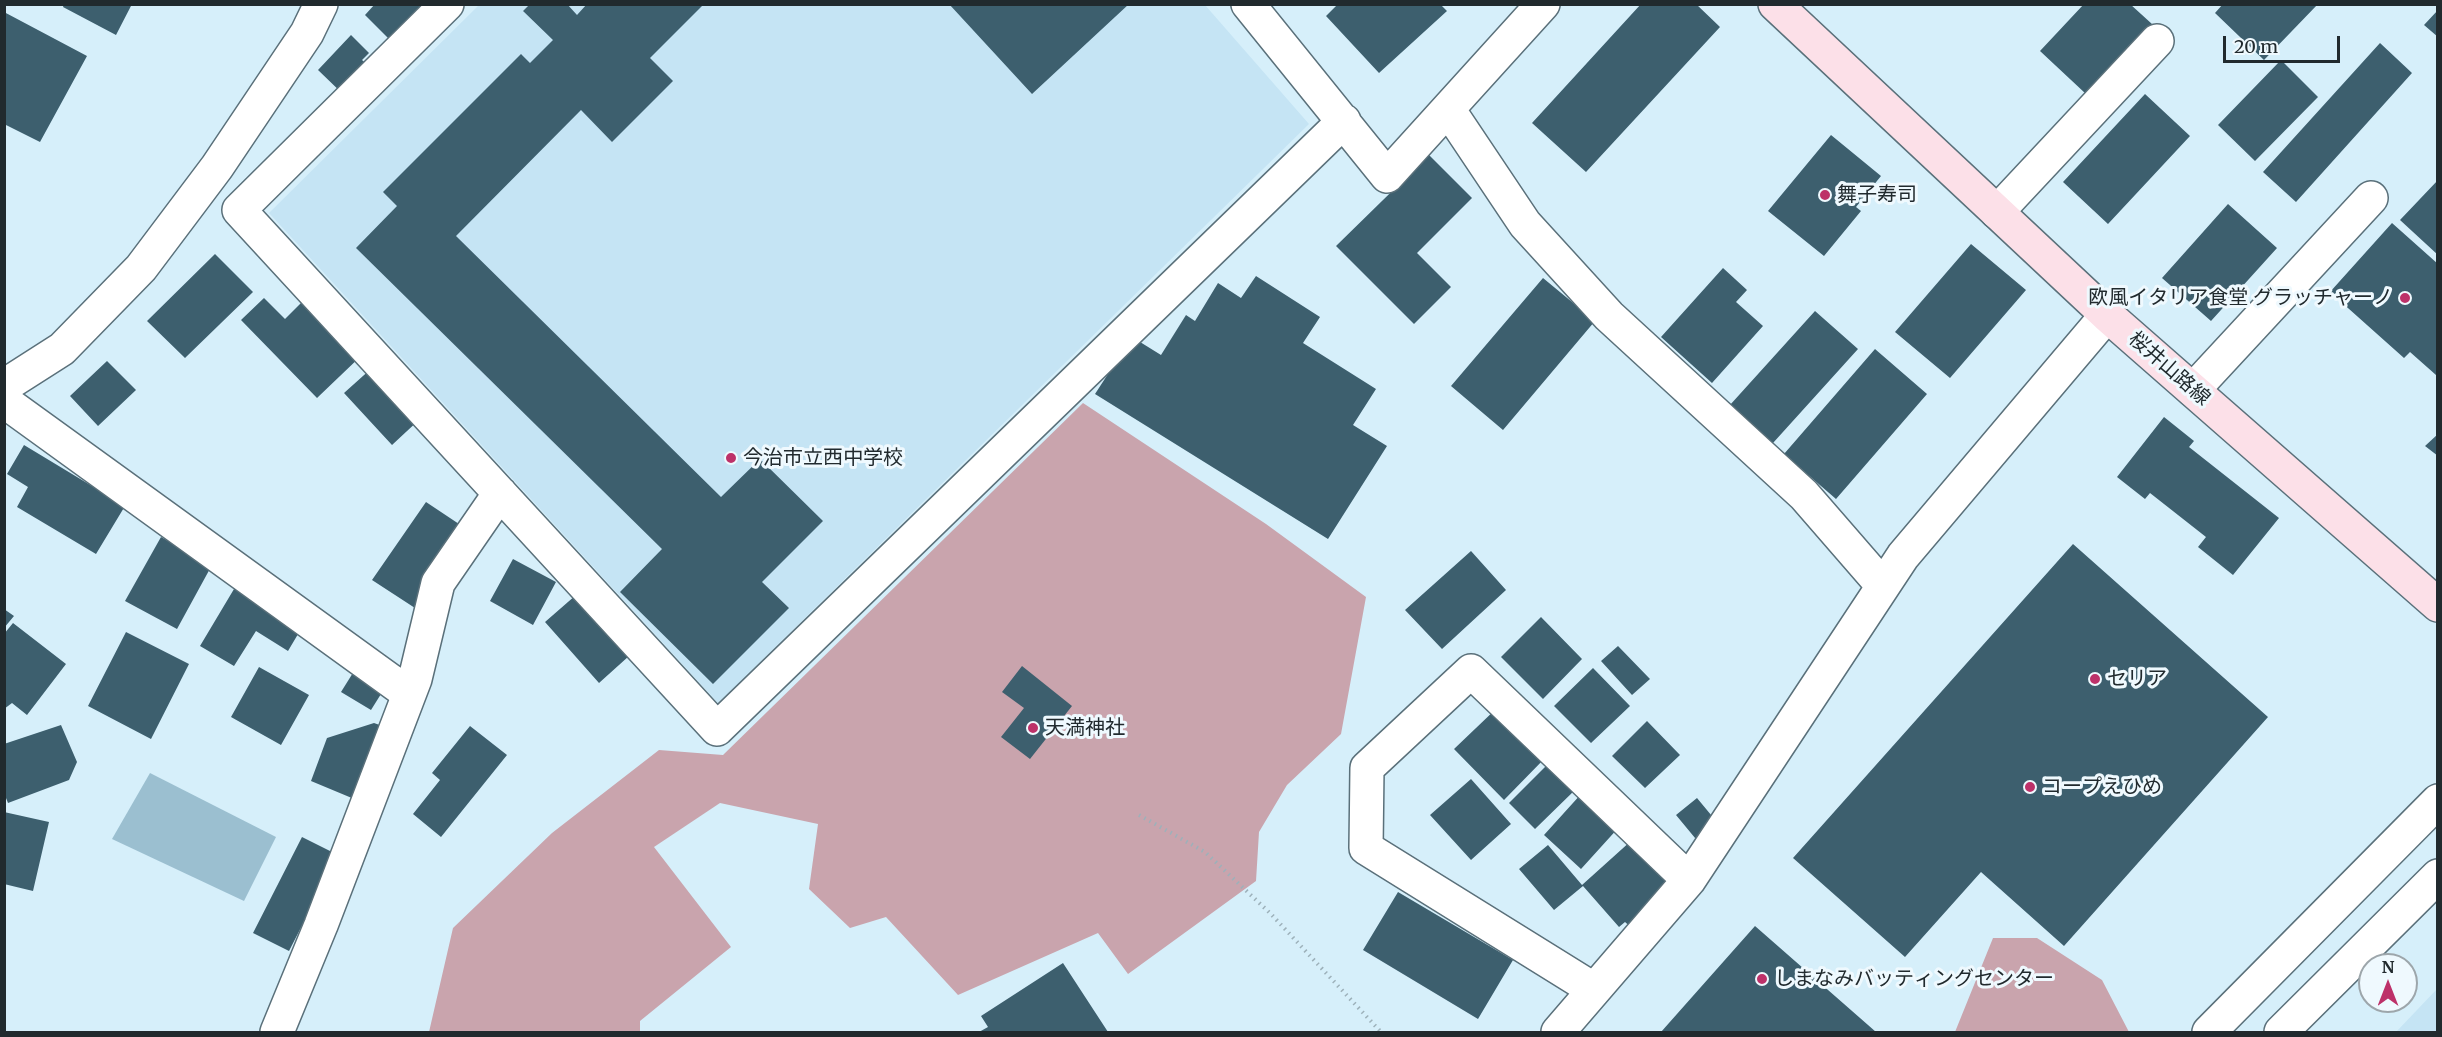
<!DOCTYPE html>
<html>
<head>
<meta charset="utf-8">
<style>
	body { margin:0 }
	#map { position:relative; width:2442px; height:1037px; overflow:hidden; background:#d6effa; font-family:Merriweather,serif }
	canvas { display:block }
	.frame { position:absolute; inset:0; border:6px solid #212a2e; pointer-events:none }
	.north { position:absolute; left:2358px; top:953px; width:60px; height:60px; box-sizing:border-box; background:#eff9fe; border:2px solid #9da6ab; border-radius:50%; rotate:0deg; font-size:16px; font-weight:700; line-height:24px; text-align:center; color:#212a2e }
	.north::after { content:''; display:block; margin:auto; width:21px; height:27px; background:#bd3169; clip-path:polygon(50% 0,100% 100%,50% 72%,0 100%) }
	.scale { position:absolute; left:2223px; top:36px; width:117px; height:27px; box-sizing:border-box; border:3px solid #212a2e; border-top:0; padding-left:8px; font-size:18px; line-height:21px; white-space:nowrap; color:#212a2e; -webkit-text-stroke:4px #eff9fe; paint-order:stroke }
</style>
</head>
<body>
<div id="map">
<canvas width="2442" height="1037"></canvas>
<div class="frame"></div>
<div class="north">N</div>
<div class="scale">20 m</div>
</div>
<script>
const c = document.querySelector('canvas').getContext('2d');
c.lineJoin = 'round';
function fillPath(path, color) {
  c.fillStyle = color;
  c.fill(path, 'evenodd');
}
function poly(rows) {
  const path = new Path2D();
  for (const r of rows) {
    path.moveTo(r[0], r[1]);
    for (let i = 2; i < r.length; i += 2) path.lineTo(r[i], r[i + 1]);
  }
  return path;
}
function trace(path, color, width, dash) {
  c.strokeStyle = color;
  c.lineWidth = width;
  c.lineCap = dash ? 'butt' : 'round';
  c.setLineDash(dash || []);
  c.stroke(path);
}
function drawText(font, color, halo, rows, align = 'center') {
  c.font = font + ' Merriweather,"Noto Sans JP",serif';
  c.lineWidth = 6;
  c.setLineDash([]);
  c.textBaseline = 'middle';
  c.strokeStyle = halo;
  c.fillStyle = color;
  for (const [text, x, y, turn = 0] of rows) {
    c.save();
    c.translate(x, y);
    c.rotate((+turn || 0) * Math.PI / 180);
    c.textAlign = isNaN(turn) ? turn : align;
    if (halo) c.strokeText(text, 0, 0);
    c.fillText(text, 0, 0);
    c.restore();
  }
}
const built = poly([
	[479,5,1205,5,1309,124,718,703,269,213],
	[2437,989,2437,1032,2396,1032]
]);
const forest = poly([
	[1083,403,1266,524,1366,597,1341,734,1287,785,1259,832,1256,881,1128,974,1098,933,958,995,886,917,850,928,809,889,818,824,720,803,654,847,731,947,640,1021,640,1032,429,1032,453,928,552,833,659,750,723,755],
	[1993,938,2037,938,2102,980,2129,1032,1955,1032]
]);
const water = poly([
	[150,773,276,837,244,901,112,839]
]);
const building = poly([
	[64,4,132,4,116,35,63,7],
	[375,4,433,4,393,43,365,15],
	[530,4,567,4,577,15,587,4,704,4,650,58,673,81,612,142,581,110,456,236,721,497,760,459,823,521,762,582,789,608,713,684,620,592,662,549,356,248,397,206,383,192,521,54,530,63,553,40,523,11],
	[949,4,1129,4,1032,94],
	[1338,4,1440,4,1447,11,1379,73,1326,16],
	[1641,4,1696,4,1720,27,1586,172,1532,123],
	[2084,4,2130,4,2152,24,2086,94,2040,51],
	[2223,4,2318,4,2264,60,2215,13],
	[2438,10,2438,37,2424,25],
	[4,12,87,56,40,142,4,124],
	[351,35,369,53,362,60,372,69,346,97,318,70],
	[2380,43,2412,73,2296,202,2263,172],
	[2281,60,2318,97,2255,161,2218,125],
	[2145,94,2190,136,2108,224,2063,182],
	[1831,135,1881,176,1856,207,1861,211,1824,256,1768,211],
	[1429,155,1472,198,1417,253,1451,287,1414,324,1336,246],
	[2438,180,2438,255,2400,220],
	[2228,204,2277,248,2211,321,2162,278],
	[2392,223,2438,264,2436,375,2410,352,2404,358,2330,292],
	[1971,244,2026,290,1950,378,1895,332],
	[215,254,253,292,185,358,147,321],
	[1723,268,1747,290,1736,302,1763,326,1712,383,1661,337],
	[1256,276,1320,317,1303,343,1376,389,1353,425,1387,446,1328,539,1095,394,1132,337,1161,355,1186,315,1195,321,1218,283,1241,298],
	[1543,278,1595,321,1503,430,1451,386],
	[307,297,363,354,317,398,241,320,264,298,285,319],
	[1815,311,1858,349,1773,443,1730,405],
	[1875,349,1927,394,1836,499,1784,454],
	[107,361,136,390,98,426,70,396],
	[373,367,421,418,392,445,344,393],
	[2164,417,2194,441,2189,447,2279,518,2233,575,2198,547,2206,537,2150,493,2145,499,2117,477],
	[2438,434,2438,456,2425,446],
	[24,445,125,506,96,554,17,507,28,487,7,474],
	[426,502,468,530,415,608,372,580],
	[161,537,212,565,177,629,125,601],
	[2073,544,2268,717,2064,946,1981,872,1905,957,1793,858],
	[1471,551,1506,590,1442,649,1405,610],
	[513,559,556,582,533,625,490,601],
	[237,584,304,624,288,651,256,631,234,666,200,646],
	[576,595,629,656,599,683,545,622],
	[4,609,14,616,4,628],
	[1541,617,1582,659,1543,699,1501,657],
	[13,623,66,664,27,715,12,703,4,709,4,634],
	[126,632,189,664,151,739,88,706],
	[1618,646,1650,679,1632,695,1601,661],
	[1022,666,1072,706,1030,759,1001,737,1024,708,1002,692],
	[259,667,309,695,281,745,231,717],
	[356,668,386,686,371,710,341,692],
	[1593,668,1630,706,1591,743,1554,706],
	[1498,707,1547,756,1504,800,1454,749],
	[1647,721,1680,755,1645,788,1612,756],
	[374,723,388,728,359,801,311,781,327,738],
	[61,725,77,762,69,780,8,803,4,793,4,744],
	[470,726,507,755,441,837,413,814,440,780,432,773],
	[1550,762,1576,789,1535,829,1509,803],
	[1471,779,1511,824,1471,860,1430,815],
	[1582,793,1620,826,1581,869,1544,835],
	[1697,798,1721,827,1700,844,1676,815],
	[4,812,49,822,33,891,4,884],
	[302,837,338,855,289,951,253,933],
	[1632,840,1678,890,1634,930,1625,922,1619,927,1583,886,1554,910,1519,869,1548,845,1582,885],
	[1398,892,1513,960,1478,1019,1363,950],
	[1755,926,1876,1032,1661,1032],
	[1063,963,1108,1032,979,1032,988,1027,981,1016]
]);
const path = poly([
	[1139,815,1205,852,1271,914,1381,1032]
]);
const minor = poly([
	[447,4,239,210,717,729,1344,121],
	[1248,4,1387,176,1543,4],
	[1448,109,1525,224,1609,316,1804,495,1883,586],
	[1997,212,2157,41],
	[4,386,62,349,141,268,217,167,307,33,321,4],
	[2193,390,2371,198],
	[4,401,409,694],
	[1593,989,1366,848,1367,768,1471,671,1689,880],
	[277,1032,321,925,415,679,438,583,500,493],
	[1558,1032,1689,880,1903,556,2107,315]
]);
const tertiary = poly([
	[2209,1032,2438,801],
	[2281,1032,2438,876]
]);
const secondary = poly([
	[1775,4,2107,315,2438,605]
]);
const markers = [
	[1825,195,6,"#bd3169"],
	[2405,298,6,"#bd3169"],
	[731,458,6,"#bd3169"],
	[2095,679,6,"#bd3169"],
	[1033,728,6,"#bd3169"],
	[2030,787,6,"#bd3169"],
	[1762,979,6,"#bd3169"]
];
const poiNames = [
	["舞子寿司",1837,195],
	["欧風イタリア食堂 グラッチャーノ",2393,298,"right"],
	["今治市立西中学校",743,458],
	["セリア",2107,679],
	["天満神社",1045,728],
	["コープえひめ",2042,787],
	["しまなみバッティングセンター",1774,979]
];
const streetNames = [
	["桜井山路線",2169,369,41]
];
fillPath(built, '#c5e4f4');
fillPath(forest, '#c9a4ad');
fillPath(water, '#9bbfd0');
fillPath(building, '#3d5f6e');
trace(minor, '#5a707a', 36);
trace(tertiary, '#5a707a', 36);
trace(secondary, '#5a707a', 36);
trace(path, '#9db1ba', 4, [1.5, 4.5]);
trace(minor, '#fff', 33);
trace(tertiary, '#fff', 33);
trace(secondary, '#fce0e8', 33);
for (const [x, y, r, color] of markers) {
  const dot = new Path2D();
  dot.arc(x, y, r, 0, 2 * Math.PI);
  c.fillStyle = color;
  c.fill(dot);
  trace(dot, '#eff9fe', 2);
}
drawText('20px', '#212a2e', '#eff9fe', poiNames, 'left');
drawText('20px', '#212a2e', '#eff9fe', streetNames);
</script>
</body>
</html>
